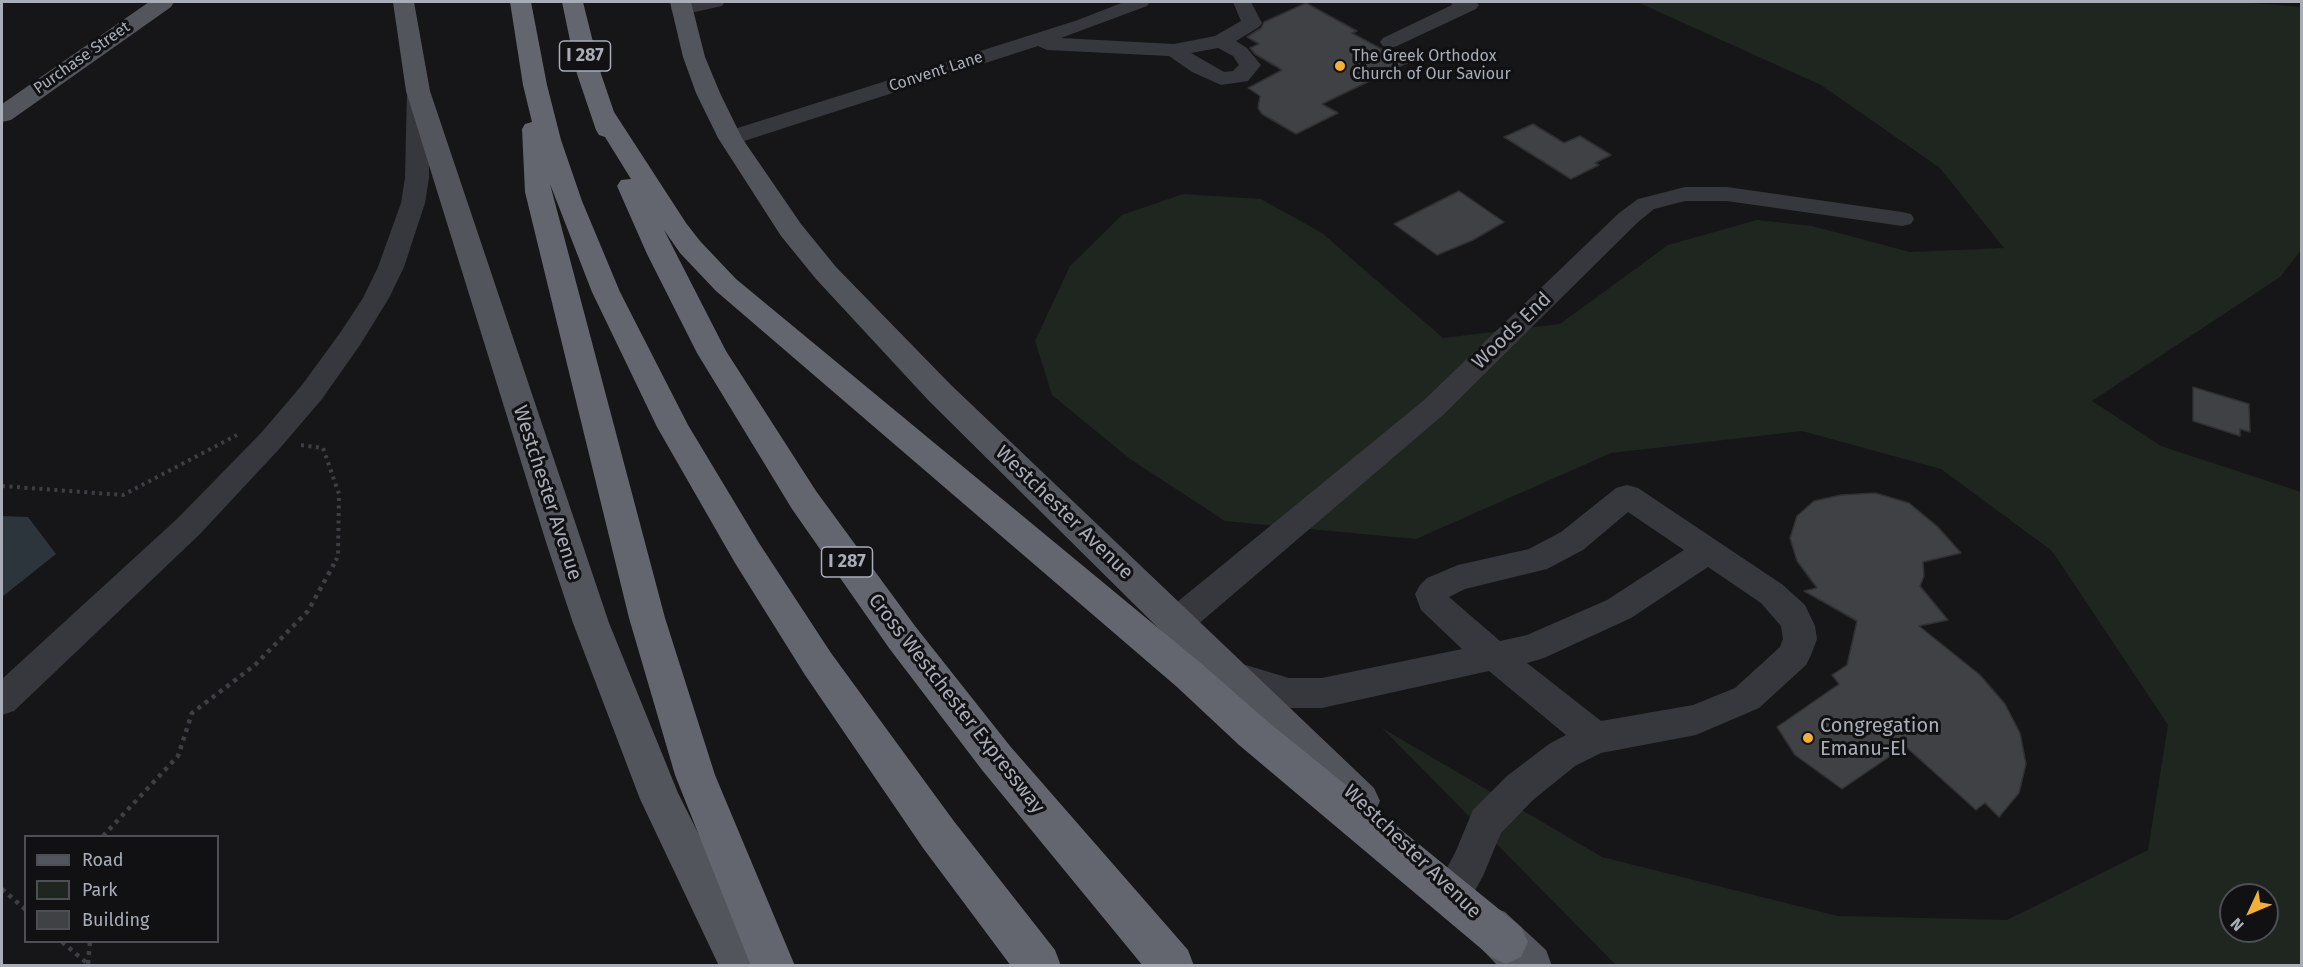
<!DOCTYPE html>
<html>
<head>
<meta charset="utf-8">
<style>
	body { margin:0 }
	#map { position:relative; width:2303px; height:967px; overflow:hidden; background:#161618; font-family:"Fira Sans",sans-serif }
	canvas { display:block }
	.frame { position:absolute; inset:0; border:3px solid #a8adb8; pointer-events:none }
	.legend { position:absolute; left:24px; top:835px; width:195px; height:108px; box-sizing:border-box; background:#111113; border:2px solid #4d4f55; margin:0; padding:8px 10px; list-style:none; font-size:18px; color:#a8adb8 }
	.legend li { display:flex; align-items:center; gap:12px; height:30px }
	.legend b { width:30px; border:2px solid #4d4f55 }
	.north { position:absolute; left:2219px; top:883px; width:60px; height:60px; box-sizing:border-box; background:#111113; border:2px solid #4d4f55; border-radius:50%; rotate:226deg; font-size:16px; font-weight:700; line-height:24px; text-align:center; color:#a8adb8 }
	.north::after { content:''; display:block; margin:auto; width:21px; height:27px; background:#f2b134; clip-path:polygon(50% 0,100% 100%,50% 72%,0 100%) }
</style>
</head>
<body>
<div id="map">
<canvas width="2303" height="967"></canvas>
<div class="frame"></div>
<ul class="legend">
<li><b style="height:8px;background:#53555c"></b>Road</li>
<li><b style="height:16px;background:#1e261f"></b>Park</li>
<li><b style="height:16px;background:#404145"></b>Building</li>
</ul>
<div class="north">N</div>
</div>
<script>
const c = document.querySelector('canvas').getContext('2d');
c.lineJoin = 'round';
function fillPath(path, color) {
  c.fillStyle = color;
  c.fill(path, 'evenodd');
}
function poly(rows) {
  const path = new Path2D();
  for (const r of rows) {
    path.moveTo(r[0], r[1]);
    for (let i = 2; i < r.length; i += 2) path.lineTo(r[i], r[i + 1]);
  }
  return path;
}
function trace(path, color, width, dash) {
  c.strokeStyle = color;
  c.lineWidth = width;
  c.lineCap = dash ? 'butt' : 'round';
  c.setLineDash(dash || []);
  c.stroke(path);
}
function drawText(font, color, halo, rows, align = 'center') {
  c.font = font + ' "Fira Sans",sans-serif';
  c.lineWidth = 6;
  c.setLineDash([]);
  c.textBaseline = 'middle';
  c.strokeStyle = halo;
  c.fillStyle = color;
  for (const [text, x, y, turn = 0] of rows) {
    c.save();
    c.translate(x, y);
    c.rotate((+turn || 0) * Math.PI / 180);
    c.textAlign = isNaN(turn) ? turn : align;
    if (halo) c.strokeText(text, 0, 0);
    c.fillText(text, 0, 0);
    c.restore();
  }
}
const green = poly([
	[1637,2,2241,2,2301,7,2301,250,2280,277,2092,401,2161,446,2301,492,2301,965,1616,965,1382,728,1602,857,1838,916,2007,920,2148,850,2168,725,2052,551,1941,469,1802,431,1611,453,1416,539,1225,521,1130,459,1052,395,1035,341,1070,266,1122,215,1183,194,1261,199,1322,233,1443,338,1560,324,1668,245,1757,220,1812,226,1910,252,2004,248,1940,168,1821,85],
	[2231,895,2267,895,2267,931,2231,931]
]);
const water = poly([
	[2,516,28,517,56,554,2,597]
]);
const building = poly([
	[1306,3,1357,31,1352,33,1407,63,1322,104,1338,113,1296,134,1262,114,1258,108,1260,96,1248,88,1282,70,1255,54,1250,48,1259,44,1247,37,1261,28,1264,22,1306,3],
	[1533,124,1564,143,1580,136,1611,155,1595,163,1599,165,1571,179,1504,137,1533,124],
	[1459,191,1504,222,1473,240,1437,255,1394,224,1459,191],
	[2193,387,2249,404,2250,432,2240,429,2240,436,2193,421,2193,387],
	[1875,493,1909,503,1938,527,1961,553,1923,562,1924,576,1920,586,1948,620,1919,626,1980,675,2005,704,2020,733,2026,764,2019,793,1999,817,1985,803,1976,810,1905,746,1842,789,1795,755,1777,727,1839,684,1832,675,1847,665,1857,621,1804,591,1817,588,1797,561,1790,538,1797,516,1814,501,1841,495,1875,493]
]);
const pathFar1 = poly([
	[301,445,323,448,339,494,338,556,333,566],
	[2,486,123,495,237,435]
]);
const path = poly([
	[103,836,178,756,192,713,255,665,308,611,334,564],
	[2,889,26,910],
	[62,942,88,964],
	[90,942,88,964,91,966]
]);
const minor = poly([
	[689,2,725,2,722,6,681,15,674,13,671,9,674,5,689,2],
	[1124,2,1150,2,1147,6,1061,38,1174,44,1215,36,1241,21,1233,2,1251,2,1262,23,1259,27,1236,41,1247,48,1261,65,1248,81,1221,85,1192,72,1169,56,1047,50,1038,46,738,143,730,145,722,143,719,138,722,133,1078,20,1124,2],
	[1218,48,1233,56,1239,65,1233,71,1224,72,1191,53,1218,48],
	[1451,2,1476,2,1479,5,1476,9,1397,46,1390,48,1383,46,1380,42,1383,38,1452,5,1451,2],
	[418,85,426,86,429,91,429,178,425,203,404,267,389,298,360,345,322,399,281,447,200,534,14,711,2,715,2,679,178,518,261,433,302,385,340,333,363,298,378,267,401,203,405,178,407,91,410,86,418,85],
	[1685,187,1727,187,1902,212,1911,214,1914,219,1911,224,1902,226,1727,201,1685,201,1654,209,1637,223,1443,415,1189,632,1177,635,1165,632,1161,622,1165,612,1423,401,1619,213,1638,199,1685,187],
	[1627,485,1638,488,1783,585,1805,605,1815,626,1817,639,1811,655,1806,665,1759,708,1696,735,1601,753,1575,766,1533,800,1501,833,1483,876,1467,905,1453,911,1439,905,1434,892,1455,853,1473,810,1507,776,1549,744,1566,735,1489,671,1322,708,1289,708,1217,684,1212,674,1217,664,1229,660,1289,678,1322,678,1462,649,1421,610,1415,594,1420,585,1427,578,1458,565,1529,549,1561,532,1616,488,1627,485],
	[1628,512,1684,550,1607,600,1527,635,1500,641,1449,597,1465,589,1547,569,1583,550,1628,512],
	[1708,567,1761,603,1781,626,1783,639,1780,647,1735,688,1693,705,1601,721,1527,663,1544,658,1631,618,1708,567]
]);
const major = poly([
	[149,2,174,2,171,7,11,120,2,122,2,104,149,2],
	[393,2,414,2,430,91,609,623,678,793,765,966,719,966,640,799,573,623,546,542,406,91,393,2],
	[670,2,691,2,705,57,720,93,742,138,801,224,836,267,951,385,1374,788,1380,801,1374,814,1360,819,1346,814,929,401,816,279,781,236,718,138,696,93,683,57,670,2],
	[1490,906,1505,912,1546,950,1552,966,1498,966,1475,942,1468,927,1475,912,1490,906]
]);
const highway = poly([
	[510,2,531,2,547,85,561,140,582,201,620,292,688,425,759,543,831,653,953,820,1055,950,1061,966,1011,966,923,848,805,675,735,563,657,427,592,292,550,184,665,618,715,775,795,966,751,966,675,775,629,618,525,192,522,129,525,124,532,122,523,85,510,2],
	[562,2,583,2,601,74,614,112,686,223,700,241,736,279,1203,665,1267,721,1521,927,1528,942,1521,957,1506,964,1491,957,1239,745,1177,687,716,291,680,253,664,230,726,351,816,491,915,626,1010,746,1188,950,1194,966,1143,966,982,770,889,648,792,509,697,353,647,254,617,186,621,180,631,179,605,137,599,135,596,130,577,74,562,2]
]);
const markers = [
	[1340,66,6,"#f2b134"],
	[1808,738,6,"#f2b134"]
];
const farPoinames = [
	["The Greek Orthodox",1352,57],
	["Church of Our Saviour",1352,75]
];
const farStreetnames = [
	["Purchase Street",82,58,-35],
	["Convent Lane",936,72,-18]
];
const shields = [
	[585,56,51],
	[847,562,51]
];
const shieldNames = [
	["I 287",585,56],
	["I 287",847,562]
];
const streetNames = [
	["Woods End",1512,331,-44],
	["Westchester Avenue",547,493,72],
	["Westchester Avenue",1064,513,44],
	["Cross Westchester Expressway",956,704,52],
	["Westchester Avenue",1412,852,44]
];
const poiNames = [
	["Congregation",1820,726],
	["Emanu-El",1820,749]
];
fillPath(green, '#1e261f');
fillPath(water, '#2c353c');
fillPath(building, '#404145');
trace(building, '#303034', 1.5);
trace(pathFar1, '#3d3f44', 4, [3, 4.5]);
trace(path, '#3d3f44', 4.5, [4, 5]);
fillPath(minor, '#37383d');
fillPath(major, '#53555c');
fillPath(highway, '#63666e');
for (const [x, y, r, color] of markers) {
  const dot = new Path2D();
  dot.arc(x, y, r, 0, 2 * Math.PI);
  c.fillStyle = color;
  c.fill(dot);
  trace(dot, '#111113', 2);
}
drawText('16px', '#a8adb8', '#111113', farPoinames, 'left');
drawText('16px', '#a8adb8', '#111113', farStreetnames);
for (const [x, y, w] of shields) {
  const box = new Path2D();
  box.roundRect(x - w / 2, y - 15, w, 30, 4.5);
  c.fillStyle = '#111113';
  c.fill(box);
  trace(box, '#a8adb8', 1.5);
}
drawText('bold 18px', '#a8adb8', null, shieldNames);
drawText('20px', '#a8adb8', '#111113', streetNames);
drawText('20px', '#a8adb8', '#111113', poiNames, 'left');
</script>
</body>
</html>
